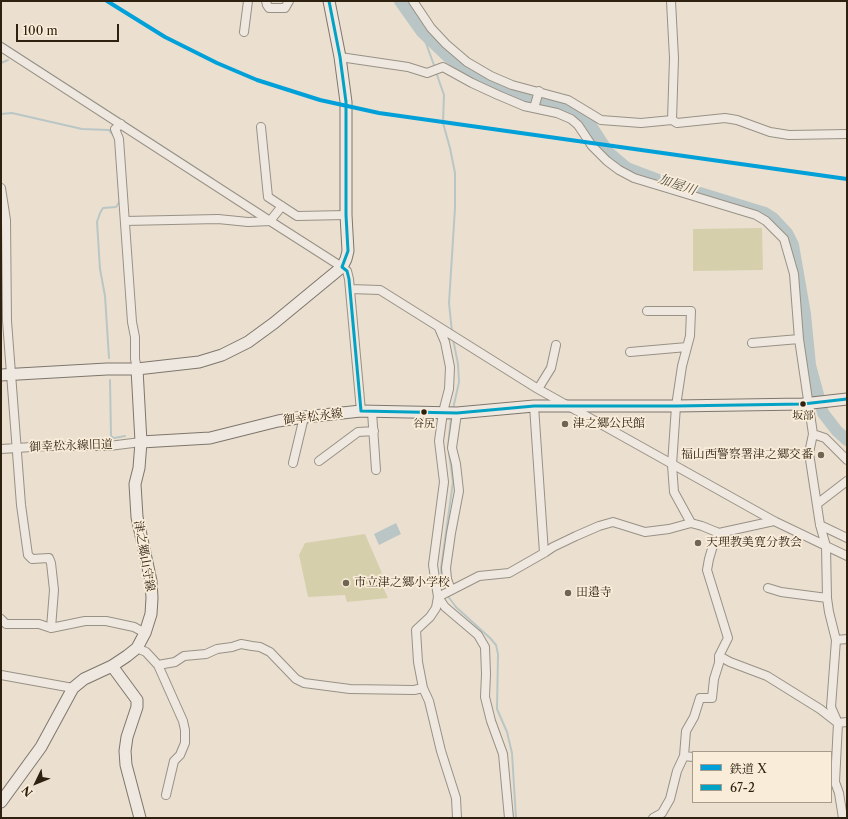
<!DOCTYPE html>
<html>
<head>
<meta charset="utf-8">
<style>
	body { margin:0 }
	#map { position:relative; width:848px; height:819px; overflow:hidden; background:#ebe0d0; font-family:"Libre Caslon Text","Noto Serif JP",serif }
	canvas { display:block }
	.frame { position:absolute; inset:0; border:2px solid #2e2110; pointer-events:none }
	.legend { position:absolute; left:692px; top:751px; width:140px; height:52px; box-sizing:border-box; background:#f9edd9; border:1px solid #a89b89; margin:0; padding:5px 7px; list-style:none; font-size:12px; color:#2e2110 }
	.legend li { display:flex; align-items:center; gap:8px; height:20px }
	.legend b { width:20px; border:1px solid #a89b89 }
	.north { position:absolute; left:16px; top:763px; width:40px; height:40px; -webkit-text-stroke:3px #f9edd9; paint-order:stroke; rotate:227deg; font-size:11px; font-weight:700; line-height:16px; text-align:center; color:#2e2110 }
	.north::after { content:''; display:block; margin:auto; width:14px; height:18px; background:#2e2110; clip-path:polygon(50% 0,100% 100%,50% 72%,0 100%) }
	.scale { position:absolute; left:16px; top:24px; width:103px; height:18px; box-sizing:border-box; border:2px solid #2e2110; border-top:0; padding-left:5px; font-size:12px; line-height:14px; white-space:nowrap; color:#2e2110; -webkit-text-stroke:3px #f9edd9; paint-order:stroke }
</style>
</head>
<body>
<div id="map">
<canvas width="848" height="819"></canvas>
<div class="frame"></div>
<ul class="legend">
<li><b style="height:5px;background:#02a0d8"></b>鉄道 X</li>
<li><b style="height:5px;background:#02a2c4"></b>67-2</li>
</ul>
<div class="north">N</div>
<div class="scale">100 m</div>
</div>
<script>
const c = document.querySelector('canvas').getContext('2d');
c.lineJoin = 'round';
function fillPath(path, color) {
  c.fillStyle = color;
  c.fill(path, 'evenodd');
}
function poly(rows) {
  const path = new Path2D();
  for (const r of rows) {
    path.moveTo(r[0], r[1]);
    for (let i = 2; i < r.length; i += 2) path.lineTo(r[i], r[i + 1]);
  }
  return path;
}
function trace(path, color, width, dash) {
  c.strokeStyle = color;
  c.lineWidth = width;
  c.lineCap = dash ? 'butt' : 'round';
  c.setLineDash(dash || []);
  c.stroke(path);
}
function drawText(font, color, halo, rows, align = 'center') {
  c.font = font + ' "Libre Caslon Text","Noto Serif JP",serif';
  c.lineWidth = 3.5;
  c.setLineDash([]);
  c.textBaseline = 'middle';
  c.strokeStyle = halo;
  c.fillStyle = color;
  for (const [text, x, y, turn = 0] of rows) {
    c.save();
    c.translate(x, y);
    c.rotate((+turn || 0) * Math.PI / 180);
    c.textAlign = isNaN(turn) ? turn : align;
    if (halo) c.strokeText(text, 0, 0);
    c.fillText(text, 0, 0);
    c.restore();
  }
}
const green = poly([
	[762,228,763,270,693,271,693,229],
	[365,534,382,573,378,576,388,598,347,602,345,595,308,597,299,555,305,543]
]);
const water = poly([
	[396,523,401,534,379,545,374,534]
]);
const stream = poly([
	[422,32,435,68],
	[1,42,213,179],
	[1,63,8,60],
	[436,72,444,95,443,123,450,148,455,173,455,208,449,303,452,332],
	[1,114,12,113,82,129,109,130,114,136],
	[275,219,286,227],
	[109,358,105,296,100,269,97,222,100,213,103,208,116,207,120,201],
	[110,380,111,436,114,438,125,436],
	[453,409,459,382,458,364,453,339],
	[448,447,451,417],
	[445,591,442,584,441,568,453,482,449,453],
	[447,595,456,607,490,638,496,645,498,654,497,709,507,732,512,753,516,818]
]);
const river = poly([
	[400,1,422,32,447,56,481,78,503,88,575,113,588,121,608,152,627,168,664,182,765,213,773,218,787,233,793,245,805,314,810,365,823,413,837,431,847,440]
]);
const street = poly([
	[266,1,267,5,269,8,285,8,289,1],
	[413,1,431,28,446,44,467,62,491,76,512,85,568,100,601,120,641,123,672,120,677,123,725,118,737,120,770,132,789,135,847,134],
	[671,1,674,58,672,120],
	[244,32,248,1],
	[1,47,270,221,342,267,347,271,349,279,361,411],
	[340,57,408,67,427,73,443,67,472,83,498,95,524,106,557,113,571,119,578,125,592,146,607,161,619,170,634,178,756,215,766,221,784,239,794,274,799,339,813,434,809,453,820,525,826,546,827,598,829,612,836,640,831,707,838,723,835,782,839,793,843,818],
	[534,108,539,91],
	[121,124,115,129,119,139,132,322,135,337,135,359,137,369],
	[261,127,268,197,297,216,346,215],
	[1,188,6,220,7,321,21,505,28,555,32,559,49,558,51,563,54,590,51,628],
	[125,221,218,219,248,222,270,221,282,206],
	[350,289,380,290,538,389,774,521,847,556],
	[647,311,691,311,690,336,682,366,676,406,672,465,674,492,691,523],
	[439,328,445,342,450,367,449,389,443,412,439,441,444,482,433,565,438,597,436,608,430,617,416,630,418,662,423,688,429,701,441,751,456,798,457,818],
	[752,343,799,339],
	[630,352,687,347],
	[538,389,551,368,556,345],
	[534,406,544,553],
	[372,412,376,470],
	[813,434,825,438,847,460],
	[1,449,47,446,109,446,141,442],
	[319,461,358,432,374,431],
	[293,463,304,417],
	[817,504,847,481],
	[820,525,847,538],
	[719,533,774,521],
	[768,588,781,592,827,598],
	[451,590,447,579,446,568,451,533,459,491,456,464,452,448,457,413],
	[438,597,479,576,509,573,544,553,553,547,576,536,599,526,613,522,645,532,669,529,691,523,702,526,719,533,714,542,709,559,707,570,728,638,719,656,719,663,714,679,712,698,700,698,694,717,686,731,684,756,677,771,670,799,662,813,653,818],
	[438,597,445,607,478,635,485,647,486,674,485,697,491,721,503,754,509,818],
	[1,619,6,624,39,624,51,628,85,621,106,621,134,627,145,633],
	[836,640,847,639],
	[137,648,146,652,158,665,175,662,184,656,206,654,217,649,232,647,241,644,252,646,260,647,270,652,296,679,304,683,350,689,414,690,423,688],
	[719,656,730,662,767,676,820,709,838,723,847,722],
	[158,665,183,721,185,730,185,743,180,755,174,761,166,795],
	[1,675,73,688],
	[684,756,693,757]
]);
const secondary = poly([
	[1,375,107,369,137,369,199,362,222,355,248,342,274,323,342,267,346,259,348,251,346,215,346,102,340,57,329,1],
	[141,442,210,438,278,421,304,417,361,411,457,413,534,406,676,406,803,404,847,399],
	[112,666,137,700,137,707,127,737,125,751,126,765,140,818],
	[1,802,41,747,73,688,84,679,112,666,127,656,137,648,145,633,151,614,152,598,151,581,137,517,135,484,139,468,141,442,137,369]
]);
const bus1 = poly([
	[329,1,340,57,346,102,346,215,348,251,342,267,347,271,349,279,361,411,457,413,534,406,676,406,803,404,847,399]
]);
const rail1 = poly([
	[107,1,165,37,217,63,257,80,320,100,379,113,847,179]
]);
const markers = [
	[803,404,3.5,"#2e2110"],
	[424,412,3.5,"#2e2110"],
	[565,424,4,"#706453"],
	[821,455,4,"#706453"],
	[698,543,4,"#706453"],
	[346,583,4,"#706453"],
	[568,593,4,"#706453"]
];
const busNames = [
	["坂部",803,416],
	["谷尻",424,424]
];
const streetNames = [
	["御幸松永線",313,417,-7],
	["御幸松永線旧道",71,446,-2],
	["津之郷山守線",144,556,80]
];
const poiNames = [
	["津之郷公民館",573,424],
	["福山西警察署津之郷交番",813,455,"right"],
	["天理教美寛分教会",706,543],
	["市立津之郷小学校",354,583],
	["田邉寺",576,593]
];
const waterNames = [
	["加屋川",677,185,19]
];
fillPath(green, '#d6cfac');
fillPath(water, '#b9c6c5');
trace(stream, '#b9c6c5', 2);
trace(river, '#b9c6c5', 12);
trace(street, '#989185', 10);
trace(secondary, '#7e766c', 13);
trace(street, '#eee8e0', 8);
trace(secondary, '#eee8e0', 11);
trace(bus1, '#02a2c4', 3);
trace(rail1, '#02a0d8', 4);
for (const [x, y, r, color] of markers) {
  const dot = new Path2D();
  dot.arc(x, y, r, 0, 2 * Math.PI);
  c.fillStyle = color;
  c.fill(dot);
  trace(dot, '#f9edd9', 1.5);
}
drawText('11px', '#2e2110', '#f9edd9', busNames);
drawText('12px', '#2e2110', '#f9edd9', streetNames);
drawText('12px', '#2e2110', '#f9edd9', poiNames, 'left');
drawText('italic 13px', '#514f45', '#f9edd9', waterNames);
</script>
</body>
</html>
